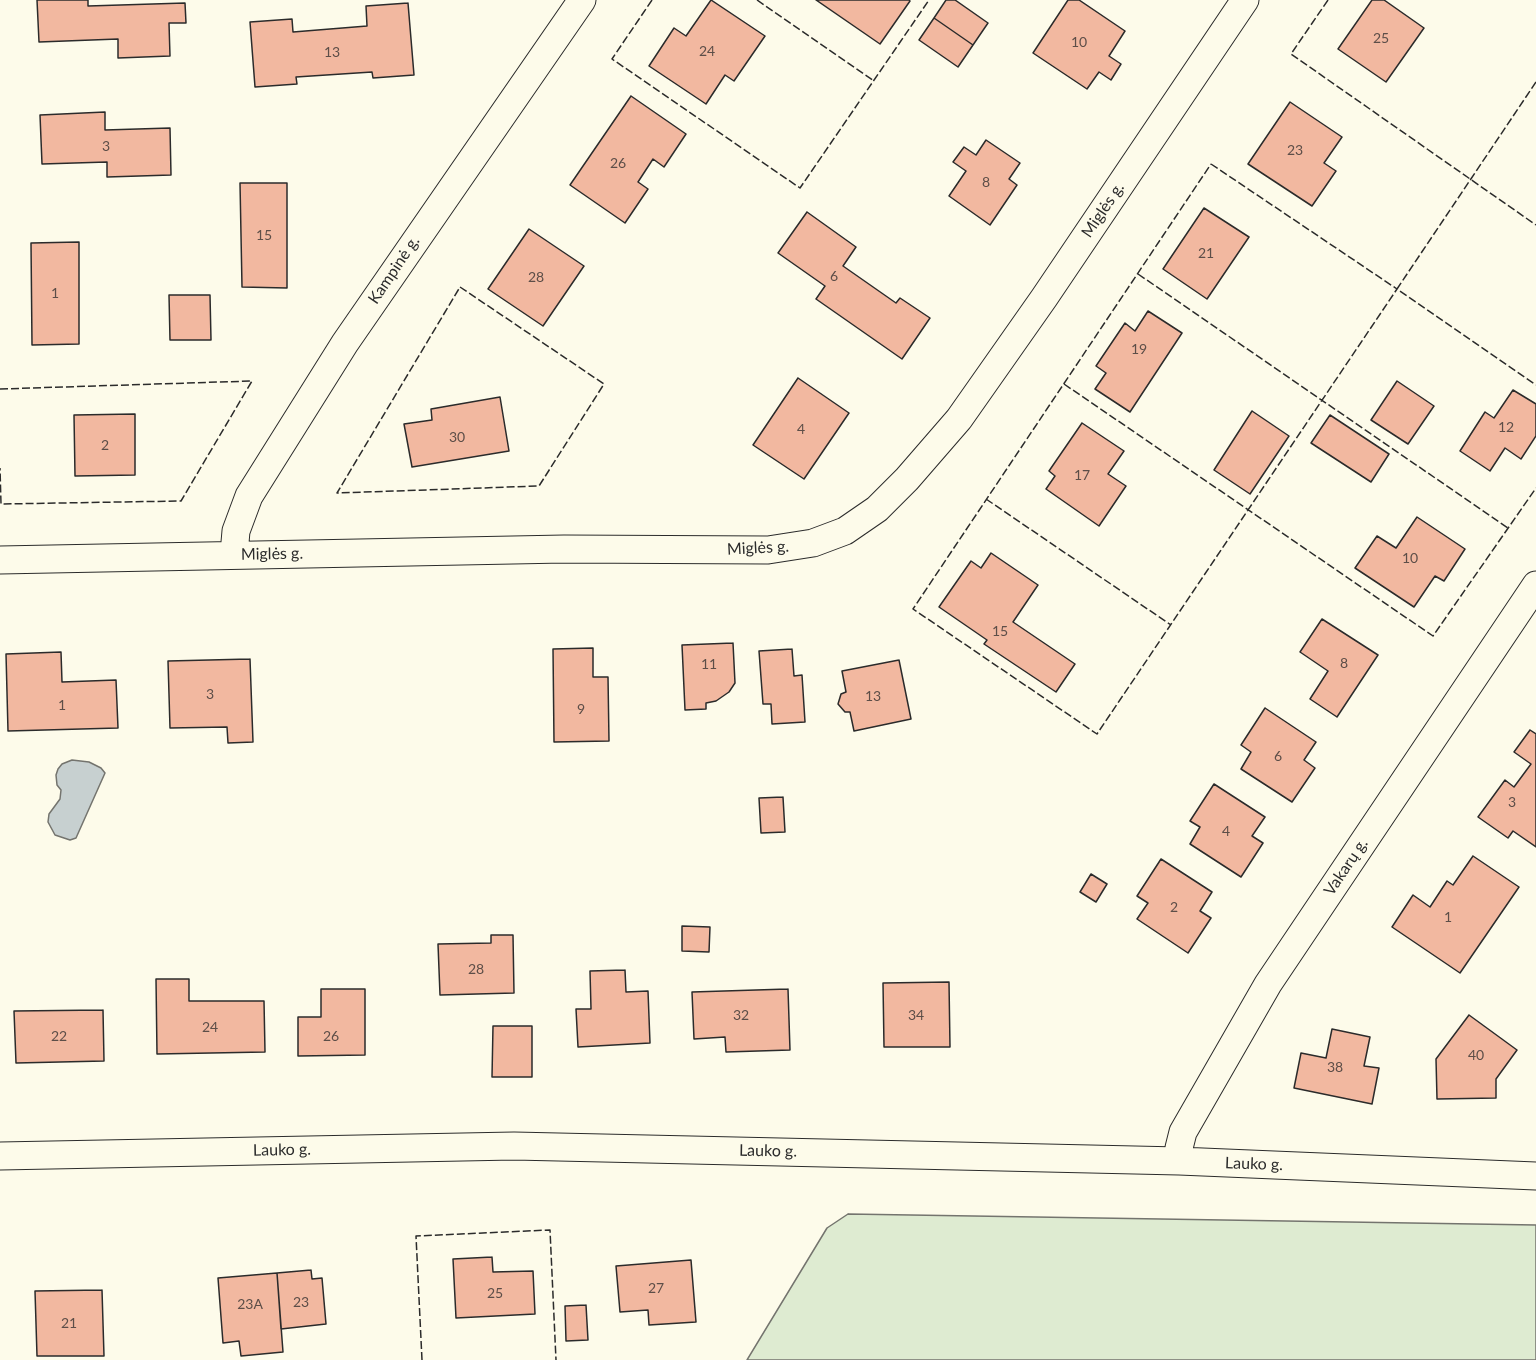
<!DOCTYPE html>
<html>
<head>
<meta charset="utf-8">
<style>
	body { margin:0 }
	canvas { display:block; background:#fdfbea }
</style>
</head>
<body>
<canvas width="1536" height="1360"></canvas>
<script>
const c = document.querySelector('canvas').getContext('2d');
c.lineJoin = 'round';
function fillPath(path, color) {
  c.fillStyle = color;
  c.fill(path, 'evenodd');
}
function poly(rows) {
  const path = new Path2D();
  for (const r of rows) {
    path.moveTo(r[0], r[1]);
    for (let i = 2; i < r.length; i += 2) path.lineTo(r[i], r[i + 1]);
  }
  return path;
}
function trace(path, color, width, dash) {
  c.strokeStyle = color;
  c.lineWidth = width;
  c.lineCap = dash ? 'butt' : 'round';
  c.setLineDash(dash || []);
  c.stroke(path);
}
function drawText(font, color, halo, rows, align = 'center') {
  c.font = font + ' Lato,sans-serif';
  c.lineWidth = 4.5;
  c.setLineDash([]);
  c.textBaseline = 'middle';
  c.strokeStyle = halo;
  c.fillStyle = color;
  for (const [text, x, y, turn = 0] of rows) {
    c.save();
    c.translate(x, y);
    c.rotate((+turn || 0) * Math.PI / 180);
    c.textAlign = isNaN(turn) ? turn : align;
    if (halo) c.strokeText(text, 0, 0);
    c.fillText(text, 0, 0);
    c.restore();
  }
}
const green = poly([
	[848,1214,1536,1225,1536,1360,747,1360,827,1228,848,1214]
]);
const water = poly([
	[72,760,89,762,101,768,105,773,76,838,70,840,55,835,48,822,49,814,60,799,61,790,57,785,56,775,58,769,62,764,72,760]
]);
const building = poly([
	[37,0,88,0,88,6,185,3,186,23,169,23,170,56,118,58,118,39,39,42,37,0],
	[711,0,765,36,734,81,725,75,706,104,649,66,674,28,686,36,711,0],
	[816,0,909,0,910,1,880,44,816,0],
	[946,0,955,0,988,23,973,45,934,18,946,0],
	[1068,0,1079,0,1125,31,1109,56,1121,64,1111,80,1099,72,1087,89,1033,53,1068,0],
	[1372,0,1384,0,1424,28,1386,82,1338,49,1372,0],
	[408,3,414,75,373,78,372,72,296,77,297,84,255,87,250,22,292,19,293,32,367,26,366,6,408,3],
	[934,18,973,45,958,67,919,40,934,18],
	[631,96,686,134,664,167,653,159,638,182,648,189,625,223,570,185,631,96],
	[1290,102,1342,137,1324,163,1336,171,1312,206,1248,164,1290,102],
	[105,112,105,130,170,128,171,175,107,177,107,162,42,164,40,115,105,112],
	[986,140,1020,163,1009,179,1017,185,990,225,949,196,966,171,953,162,964,147,976,155,986,140],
	[240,183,287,183,287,288,242,287,240,183],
	[1204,208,1249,237,1207,299,1163,269,1204,208],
	[807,212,856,247,843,266,896,303,900,298,930,318,902,359,816,299,825,286,778,253,807,212],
	[529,229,584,266,543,326,488,289,529,229],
	[79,242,79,344,32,345,31,243,79,242],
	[169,295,210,295,211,340,170,340,169,295],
	[1148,311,1182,333,1130,412,1095,389,1106,373,1096,366,1125,323,1135,331,1148,311],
	[798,378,849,413,804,479,753,445,798,378],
	[1397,381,1434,406,1408,444,1371,420,1397,381],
	[1513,390,1536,404,1536,436,1521,459,1505,448,1490,471,1460,451,1485,412,1494,418,1513,390],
	[500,397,509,451,412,467,404,424,432,420,431,409,500,397],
	[1252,411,1289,436,1250,494,1214,470,1252,411],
	[135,414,135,475,75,476,74,415,135,414],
	[1330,415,1389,454,1371,482,1311,443,1330,415],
	[1082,423,1124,451,1108,474,1126,486,1099,526,1046,489,1055,476,1049,471,1082,423],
	[1417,517,1465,549,1444,581,1435,576,1414,607,1355,568,1377,536,1396,548,1417,517],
	[991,553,1038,585,1013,622,1075,664,1056,692,984,644,987,640,939,607,971,561,981,568,991,553],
	[1322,619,1378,655,1337,717,1310,699,1328,671,1300,652,1322,619],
	[733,643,735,683,729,692,716,701,706,703,706,709,685,710,682,645,733,643],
	[593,648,593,677,608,677,609,741,554,742,553,649,593,648],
	[792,649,794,676,802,675,805,722,772,724,771,704,763,704,759,651,792,649],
	[61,652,62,682,116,680,118,728,8,731,6,654,61,652],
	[250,659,253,742,228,743,227,727,170,728,168,661,250,659],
	[899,660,911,719,854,731,850,712,845,712,838,704,841,694,846,692,842,671,899,660],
	[1265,708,1316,742,1304,760,1315,768,1292,802,1241,769,1251,752,1241,745,1265,708],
	[1530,730,1536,734,1536,847,1513,831,1508,838,1478,817,1505,780,1514,787,1531,764,1514,752,1530,730],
	[1214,784,1265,817,1252,836,1263,843,1241,877,1190,844,1200,827,1190,821,1214,784],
	[783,797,785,832,761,833,759,798,783,797],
	[1473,856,1519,887,1460,973,1392,927,1413,895,1430,907,1447,881,1453,885,1473,856],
	[1161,859,1212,892,1200,911,1211,918,1188,953,1137,919,1148,903,1137,896,1161,859],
	[1091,874,1107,884,1096,902,1080,892,1091,874],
	[682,926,710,927,709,952,682,951,682,926],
	[491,935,513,935,514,993,440,995,438,944,491,943,491,935],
	[625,970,626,992,648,991,650,1043,578,1047,576,1009,591,1009,590,971,625,970],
	[156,979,189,979,189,1001,264,1001,265,1052,157,1054,156,979],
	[949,982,950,1047,884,1047,883,983,949,982],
	[321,989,365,989,365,1055,298,1056,298,1017,321,1017,321,989],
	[788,989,790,1050,726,1052,725,1037,694,1039,692,992,788,989],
	[103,1010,104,1061,16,1063,14,1011,103,1010],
	[1469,1015,1517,1050,1496,1079,1496,1098,1437,1099,1436,1059,1469,1015],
	[493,1026,532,1026,532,1077,492,1077,493,1026],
	[1332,1029,1370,1037,1364,1066,1379,1068,1372,1104,1294,1088,1301,1053,1326,1058,1332,1029],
	[492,1257,493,1272,533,1271,535,1314,456,1318,453,1259,492,1257],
	[691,1260,696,1322,649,1325,648,1310,620,1312,616,1266,691,1260],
	[311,1270,312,1279,322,1278,326,1324,281,1329,277,1273,311,1270],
	[277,1273,283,1352,241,1356,239,1341,223,1343,218,1278,277,1273],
	[102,1290,104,1356,37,1356,35,1291,102,1290],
	[586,1305,588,1340,566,1341,565,1306,586,1305]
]);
const street = poly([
	[234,554,236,531,249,496,345,343,582,0],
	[0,560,564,549,768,550,813,543,845,531,877,509,907,479,959,419,1044,298,1245,0],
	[0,1156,514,1146,1179,1161,1536,1176],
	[1179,1161,1179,1148,1183,1132,1268,984,1536,585]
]);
const fence = poly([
	[652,0,612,59,800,188,929,0],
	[757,0,874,81],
	[1328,0,1291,54,1536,225],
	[1536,82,1397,289,1536,385],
	[1211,164,1397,289,1097,734,913,609,1211,164],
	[1138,274,1508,528],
	[460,287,604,384,539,486,337,493,460,287],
	[1064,384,1433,636,1536,488],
	[0,389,252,381,181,501,1,504,0,468],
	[986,499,1171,625],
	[422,1360,416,1236,550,1230,556,1360]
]);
const numberNames = [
	["25",1381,38],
	["10",1079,42],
	["24",707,51],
	["13",332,52],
	["3",106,146],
	["23",1295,150],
	["26",618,163],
	["8",986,182],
	["15",264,235],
	["21",1206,253],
	["6",834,276],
	["28",536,277],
	["1",55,293],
	["19",1139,349],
	["12",1506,427],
	["4",801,429],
	["30",457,437],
	["2",105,445],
	["17",1082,475],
	["10",1410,558],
	["15",1000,631],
	["8",1344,663],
	["11",709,664],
	["3",210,694],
	["13",873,696],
	["1",62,705],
	["9",581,709],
	["6",1278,756],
	["3",1512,802],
	["4",1226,831],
	["2",1174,907],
	["1",1448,917],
	["28",476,969],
	["32",741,1015],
	["34",916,1015],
	["24",210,1027],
	["22",59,1036],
	["26",331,1036],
	["40",1476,1055],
	["38",1335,1067],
	["27",656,1288],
	["25",495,1293],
	["23",301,1302],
	["23A",250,1304],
	["21",69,1323]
];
const streetNames = [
	["Miglės g.",1103,210,-56],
	["Kampinė g.",394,270,-56],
	["Miglės g.",758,548,-3],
	["Miglės g.",272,554,-1],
	["Vakarų g.",1346,867,-56],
	["Lauko g.",282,1150,-1],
	["Lauko g.",768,1151,1],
	["Lauko g.",1254,1164,2]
];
fillPath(green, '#deebd1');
trace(green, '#74746e', 1.5);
fillPath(water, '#c7d0d0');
trace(water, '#74746e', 1.5);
fillPath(building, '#f2b8a0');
trace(building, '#2b2b2b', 1.5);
trace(street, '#2b2b2b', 29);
trace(street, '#fdfbea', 27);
trace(fence, '#2b2b2b', 1.5, [8, 3]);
drawText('14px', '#5d4e48', null, numberNames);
drawText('16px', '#2b2b2b', '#fdfbea', streetNames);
</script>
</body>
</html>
